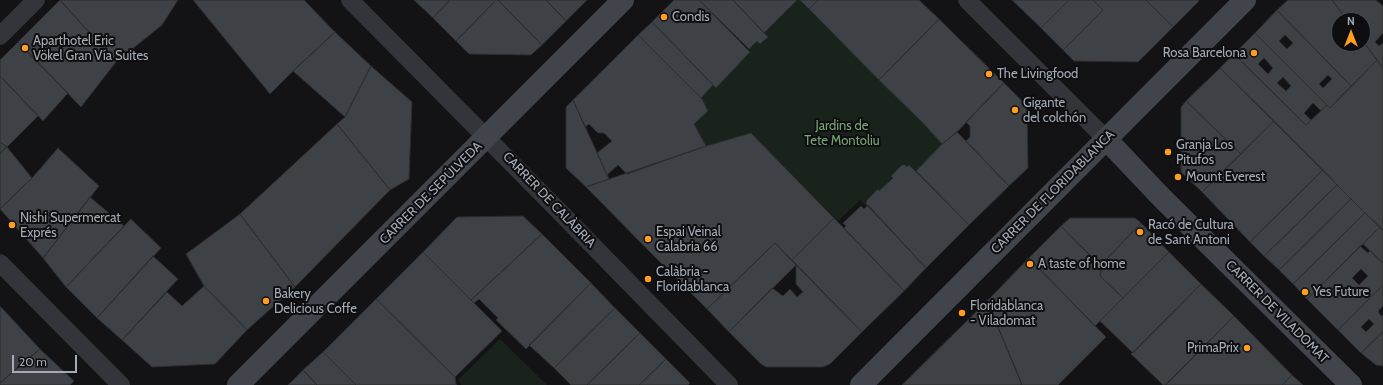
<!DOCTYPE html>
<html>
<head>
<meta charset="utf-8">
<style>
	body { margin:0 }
	#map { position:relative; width:1383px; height:385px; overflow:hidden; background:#131315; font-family:Cabin,sans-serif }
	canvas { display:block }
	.north { position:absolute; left:1331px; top:12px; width:40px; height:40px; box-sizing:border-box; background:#0e0e10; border:1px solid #4a4d52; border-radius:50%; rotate:0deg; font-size:11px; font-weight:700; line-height:16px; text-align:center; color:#a3abb6 }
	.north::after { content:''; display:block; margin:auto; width:14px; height:18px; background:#ff9e20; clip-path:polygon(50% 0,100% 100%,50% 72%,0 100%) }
	.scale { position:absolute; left:12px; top:355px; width:65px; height:18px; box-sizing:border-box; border:2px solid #a3abb6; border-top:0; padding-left:5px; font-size:12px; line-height:14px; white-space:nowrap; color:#a3abb6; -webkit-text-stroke:3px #0e0e10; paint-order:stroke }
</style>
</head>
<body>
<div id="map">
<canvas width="1383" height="385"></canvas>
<div class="north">N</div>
<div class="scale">20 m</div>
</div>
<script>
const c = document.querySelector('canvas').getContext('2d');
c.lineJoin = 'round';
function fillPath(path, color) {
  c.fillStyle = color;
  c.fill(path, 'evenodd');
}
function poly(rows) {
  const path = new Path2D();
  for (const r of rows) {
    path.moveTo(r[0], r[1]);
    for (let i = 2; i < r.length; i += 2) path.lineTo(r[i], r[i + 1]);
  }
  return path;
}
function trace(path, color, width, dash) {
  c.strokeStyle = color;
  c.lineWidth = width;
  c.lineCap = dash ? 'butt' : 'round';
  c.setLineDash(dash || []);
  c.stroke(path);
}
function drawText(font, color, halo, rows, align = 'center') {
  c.font = font + ' Cabin,sans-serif';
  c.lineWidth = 4;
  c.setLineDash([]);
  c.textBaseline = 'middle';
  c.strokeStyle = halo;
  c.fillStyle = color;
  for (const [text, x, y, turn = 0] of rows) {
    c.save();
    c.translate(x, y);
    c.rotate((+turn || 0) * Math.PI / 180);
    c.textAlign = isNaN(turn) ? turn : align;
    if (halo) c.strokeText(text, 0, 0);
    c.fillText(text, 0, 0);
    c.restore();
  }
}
const green = poly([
	[797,0,800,0,922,122,942,144,916,171,909,166,907,167,905,165,902,165,892,176,893,178,879,191,877,189,867,200,866,204,868,205,867,207,860,200,838,221,751,133,706,146,694,124,701,98,713,85,716,87,750,52,749,49,757,41,760,44,767,37,764,33],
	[500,339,547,385,462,385,458,380]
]);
const building = poly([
	[60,0,178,0,162,25,116,62,60,0],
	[60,0,116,62,81,107,18,42,60,0],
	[193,0,304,0,335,32,293,71,270,94,193,0],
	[414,0,450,0,433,18,414,0],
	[450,0,496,0,456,41,433,18,450,0],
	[496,0,498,0,542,45,531,55,469,54,456,41,496,0],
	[498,0,546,0,566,21,542,45,498,0],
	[546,0,587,0,566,21,546,0],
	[674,0,699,0,750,52,716,88,652,22,674,0],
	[699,0,733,0,768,37,760,44,757,41,749,49,699,0],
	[733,0,797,0,764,33,733,0],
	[800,0,818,0,809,9,800,0],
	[818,0,919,0,939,19,879,80,809,9,818,0],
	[1012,0,1069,0,1041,28,1012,0],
	[1069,0,1093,0,1103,10,1063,50,1041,28,1069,0],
	[1093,0,1146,0,1173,27,1138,62,1074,61,1063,50,1103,10,1093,0],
	[1146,0,1198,0,1199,1,1173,27,1146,0],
	[1288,0,1332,0,1347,20,1339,20,1339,44,1363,44,1363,41,1377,60,1351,86,1277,10,1288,0],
	[1332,0,1376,0,1383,6,1383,33,1375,42,1379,46,1383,43,1383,68,1363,41,1363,20,1347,20,1332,0],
	[1277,10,1351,86,1330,108,1255,33,1277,10],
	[1285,35,1293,43,1287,49,1279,41,1285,35],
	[1328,75,1332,79,1323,88,1319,84,1328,75],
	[939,19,1004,83,957,132,942,144,922,122,879,80,939,19],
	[652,22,713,85,701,98,638,35,652,22],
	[335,32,371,66,345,117,293,71,335,32],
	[1255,33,1327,105,1321,111,1313,103,1304,113,1311,120,1306,125,1234,54,1255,33],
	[1264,58,1273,68,1268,74,1258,64,1264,58],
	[1283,77,1291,86,1286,91,1277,83,1283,77],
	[638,35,702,99,708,111,694,124,706,146,627,174,618,165,607,175,597,153,612,141,604,133,598,133,589,124,585,127,573,100,638,35],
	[18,42,68,93,43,121,0,76,0,60,18,42],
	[1234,54,1306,125,1327,105,1330,108,1377,60,1383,68,1383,231,1220,68,1234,54],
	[371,66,412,102,409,179,390,190,337,124,345,117,371,66],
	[1220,68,1274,121,1241,154,1186,101,1220,68],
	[0,76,38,116,7,147,0,142,0,76],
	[1004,83,1027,106,1028,168,1009,186,966,141,970,137,970,126,966,122,1004,83],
	[573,100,609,179,586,187,566,168,566,107,573,100],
	[1186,101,1241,154,1202,192,1181,172,1181,107,1186,101],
	[1274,121,1323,170,1250,242,1202,192,1274,121],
	[337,124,390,190,295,287,240,214,337,124],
	[957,132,1009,186,969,225,916,171,942,144,957,132],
	[751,133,834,218,792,260,775,243,707,309,650,252,586,187,706,146,751,133],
	[0,142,7,147,0,153,0,142],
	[7,147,32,178,0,209,0,153,7,147],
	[58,148,99,186,43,258,0,209,32,178,58,148],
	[902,165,905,165,907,167,909,165,969,225,926,268,866,204,867,200,878,189,879,191,893,178,891,176,902,165],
	[1323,170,1337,185,1264,256,1250,242,1323,170],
	[1337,185,1351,199,1279,270,1264,256,1337,185],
	[90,197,124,226,66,287,43,258,90,197],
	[1351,199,1365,213,1293,284,1279,270,1351,199],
	[868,205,926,268,904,291,844,228,846,226,843,223,861,206,864,209,868,205],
	[1365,213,1380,227,1307,299,1293,284,1365,213],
	[240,214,295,287,247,330,204,286,186,254,240,214],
	[523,216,542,234,471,300,423,252,457,217,523,216],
	[834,218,904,291,862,332,792,260,834,218],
	[1070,218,1135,218,1141,223,1100,266,1061,226,1070,218],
	[131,219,161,248,97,318,66,287,131,219],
	[1141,223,1169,252,1123,298,1100,276,1102,267,1100,266,1141,223],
	[1061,226,1102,267,1100,276,1123,298,1095,326,1029,258,1061,226],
	[1380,227,1383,231,1383,263,1363,244,1380,227],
	[542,234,591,283,526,349,496,320,498,318,479,299,474,303,471,300,542,234],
	[775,243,796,265,729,332,707,309,775,243],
	[1360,246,1368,253,1370,251,1383,263,1383,285,1338,330,1307,299,1360,246],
	[1361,269,1368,276,1359,285,1352,278,1361,269],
	[423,252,502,331,455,377,376,299,423,252],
	[1169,252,1201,284,1133,353,1100,321,1169,252],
	[153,256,178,279,122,340,97,318,153,256],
	[1029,258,1106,337,1058,385,1022,385,987,301,1029,258],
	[796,265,862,332,830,364,823,367,766,367,761,364,729,332,772,288,783,296,790,289,797,297,803,292,796,284,796,265],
	[591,283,615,308,554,368,529,345,591,283],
	[1201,284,1234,316,1165,385,1163,385,1131,354,1201,284],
	[1383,285,1383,306,1378,311,1381,316,1383,315,1383,332,1361,353,1338,330,1383,285],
	[1369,319,1374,324,1366,332,1361,327,1369,319],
	[204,286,247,330,215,364,152,367,122,340,167,292,182,306,204,286],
	[376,299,455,377,456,384,457,385,356,385,323,352,376,299],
	[987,301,1022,384,1020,385,902,385,987,301],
	[0,306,40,349,0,383,0,306],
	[615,308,640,333,587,385,571,385,554,368,615,308],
	[1234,316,1292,375,1282,385,1166,385,1234,316],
	[1383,332,1383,366,1376,365,1361,353,1383,332],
	[640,333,666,359,639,385,587,385,640,333],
	[40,349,74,381,70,385,0,385,0,383,40,349],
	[323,352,356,385,317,385,303,370,323,352],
	[666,359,690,383,688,385,639,385,666,359],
	[303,370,317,385,288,385,303,370],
	[1292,375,1303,385,1282,385,1292,375]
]);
const street = poly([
	[350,0,556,208,729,385],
	[967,0,1106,139],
	[0,36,36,0],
	[0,263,121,385]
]);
const secondary = poly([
	[1106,139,1162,198,1351,385],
	[238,385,623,0],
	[861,385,1245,0]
]);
const markers = [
	[664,17,4,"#ff9e20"],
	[25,48,4,"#ff9e20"],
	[1254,53,4,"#ff9e20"],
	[989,74,4,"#ff9e20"],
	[1015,110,4,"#ff9e20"],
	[1168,152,4,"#ff9e20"],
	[1178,177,4,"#ff9e20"],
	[12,225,4,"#ff9e20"],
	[1140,232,4,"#ff9e20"],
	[648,239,4,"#ff9e20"],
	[1030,264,4,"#ff9e20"],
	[648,279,4,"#ff9e20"],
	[1305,292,4,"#ff9e20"],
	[266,301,4,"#ff9e20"],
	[962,313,4,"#ff9e20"],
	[1247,348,4,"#ff9e20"]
];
const poiNames = [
	["Condis",672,17],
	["Aparthotel Eric",33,41],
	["Vökel Gran Vía Suites",33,56],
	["Rosa Barcelona",1246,53,"right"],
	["The Livingfood",997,74],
	["Gigante",1023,103],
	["del colchón",1023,118],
	["Granja Los",1176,145],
	["Pitufos",1176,160],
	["Mount Everest",1186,177],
	["Nishi Supermercat",20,218],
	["Exprés",20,233],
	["Racó de Cultura",1148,225],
	["de Sant Antoni",1148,240],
	["Espai Veinal",656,232],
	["Calabria 66",656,247],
	["A taste of home",1038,264],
	["Calàbria -",656,272],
	["Floridablanca",656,287],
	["Yes Future",1313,292],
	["Bakery",274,294],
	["Delicious Coffe",274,309],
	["Floridablanca",970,306],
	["- Viladomat",970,321],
	["PrimaPrix",1239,348,"right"]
];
const parkNames = [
	["Jardins de",842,126],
	["Tete Montoliu",842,141]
];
const streetNames = [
	["CARRER DE FLORIDABLANCA",1053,192,-45],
	["CARRER DE SEPÚLVEDA",431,193,-45],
	["CARRER DE CALÀBRIA",549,200,46],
	["CARRER DE VILADOMAT",1277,312,45]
];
fillPath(green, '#1a231b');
fillPath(building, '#3e4145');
trace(building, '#2c2d31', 1);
trace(street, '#33353a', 18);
trace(secondary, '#41444a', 22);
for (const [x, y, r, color] of markers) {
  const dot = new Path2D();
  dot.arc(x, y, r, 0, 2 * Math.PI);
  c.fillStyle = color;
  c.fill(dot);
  trace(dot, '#0e0e10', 1.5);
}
drawText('13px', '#a3abb6', '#0e0e10', poiNames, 'left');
drawText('13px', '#79a378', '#0e0e10', parkNames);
drawText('13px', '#a3abb6', '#0e0e10', streetNames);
</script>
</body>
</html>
